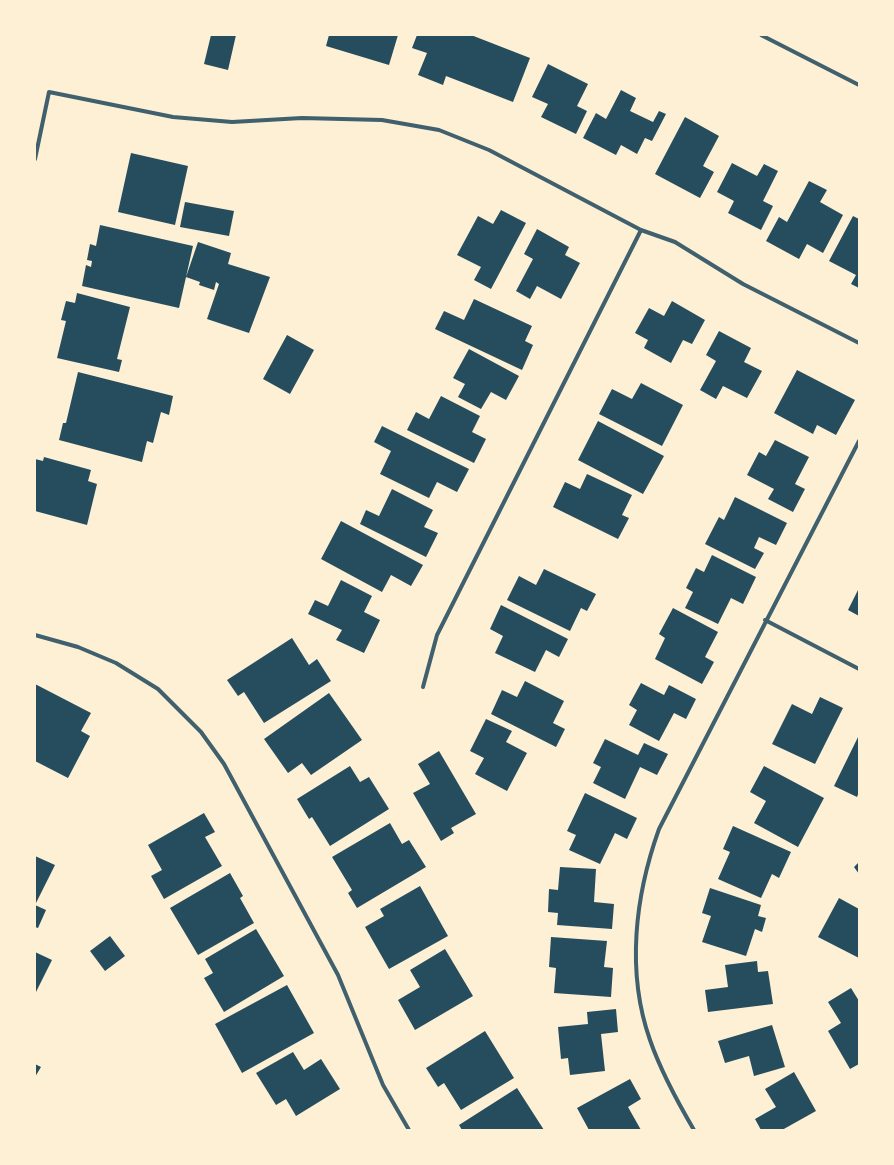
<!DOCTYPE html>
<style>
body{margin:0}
#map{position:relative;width:894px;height:1165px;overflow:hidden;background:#fdf0d5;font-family:"Roboto Condensed",sans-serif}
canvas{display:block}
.frame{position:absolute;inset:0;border:36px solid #fdf0d5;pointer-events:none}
</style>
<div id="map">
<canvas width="894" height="1165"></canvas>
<div class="frame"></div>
</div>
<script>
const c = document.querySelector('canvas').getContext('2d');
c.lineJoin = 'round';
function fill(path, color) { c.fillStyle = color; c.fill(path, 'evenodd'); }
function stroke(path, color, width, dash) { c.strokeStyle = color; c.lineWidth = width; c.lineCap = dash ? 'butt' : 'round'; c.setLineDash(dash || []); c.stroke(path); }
const building = new Path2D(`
 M211,35H236L228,70L204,64Z
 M329,35H398L389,65L326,46Z
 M417,35H471L530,58L513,102L446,76L443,85L418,75L427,53L412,48Z
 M548,64L588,84L577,106L587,111L576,134L541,117L548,104L532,97Z
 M621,90L636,98L630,111L653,122L659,111L666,114L652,141L645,138L637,154L621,145L616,155L583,138L596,113L606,119Z
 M685,117L719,136L703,166L714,172L700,198L655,174Z
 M131,153L188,166L175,225L118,212Z
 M732,163L757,176L764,164L778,171L763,201L773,206L761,230L728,213L734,201L717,192Z
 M809,181L827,190L820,202L843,215L823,253L807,244L799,259L766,241L779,217L787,222Z
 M185,202L234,211L229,236L180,227Z
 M501,210L526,223L491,289L474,280L481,267L457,255L478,216L493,224Z
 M853,216L859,219V288L851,284L856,275L829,261Z
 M100,225L193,246L179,308L82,286L86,265L91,267L92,261L87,260L90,244L96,246Z
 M537,229L569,247L565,255L580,263L561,299L537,286L530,299L516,291L533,259L524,254Z
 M198,242L231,253L228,264L270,277L249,333L207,319L219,284L216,282L214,290L199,285L200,282L186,277Z
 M77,293L130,307L117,359L122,360L119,372L57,358L66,321L61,320L66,301L75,303Z
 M474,299L532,326L525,341L533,345L522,370L435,329L444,311L464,320Z
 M672,301L705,320L692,344L683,340L671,363L644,348L648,340L635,333L649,308L664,316Z
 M719,331L751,348L744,362L762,371L747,398L723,386L716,399L700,390L716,361L706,355Z
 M287,335L314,350L290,394L263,379Z
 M469,349L519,376L506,400L491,392L481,409L458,397L465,384L453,378Z
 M797,370L855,400L836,435L817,425L813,434L774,413Z
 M78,372L173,396L169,415L161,412L153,443L147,441L142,462L59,440L63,423H66Z
 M641,383L683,405L662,446L599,414L612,389L632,399Z
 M441,396L480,416L472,432L486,439L474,463L407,430L416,412L429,419Z
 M598,421L664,456L643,494L578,460Z
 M382,426L469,469L457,492L437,482L429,498L380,474L391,451L374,442Z
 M775,440L809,457L795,484L805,489L793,512L768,499L774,489L747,475L759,452L766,456Z
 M44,457L91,470L88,481L97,484L87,525L35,511V459L43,461Z
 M587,474L632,495L622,515L629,518L618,539L553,507L565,482L580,489Z
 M392,489L433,510L424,527L438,533L426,557L360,524L366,510L379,516Z
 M735,497L787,523L776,545L759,537L754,548L764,553L755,569L705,544L719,517L724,520Z
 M341,521L423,565L411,586L391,575L382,592L321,559Z
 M712,555L756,577L743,604L731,598L718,624L685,608L693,592L686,588L696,568L704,572Z
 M544,569L596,594L587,611L581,608L570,631L507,600L519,576L536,585Z
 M341,580L372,596L364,612L380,620L364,653L336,640L342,630L308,614L315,600L328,606Z
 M859,588V616L848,610Z
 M501,605L568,639L559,657L546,650L535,672L495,653L503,636L490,629Z
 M673,608L718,632L705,657L714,662L702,684L655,659L665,638L659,634Z
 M292,638L309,665L317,659L331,681L264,723L244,692L238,696L227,680Z
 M525,681L564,701L553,723L565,729L556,747L491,714L502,690L517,697Z
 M641,683L664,695L669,685L696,699L686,719L674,713L659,741L629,725L637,710L629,705Z
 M35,684L91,713L81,731L90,736L68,778L35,761Z
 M329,693L362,740L311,775L302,763L288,773L264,739Z
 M820,697L843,708L815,764L772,744L792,704L812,714Z
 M486,719L512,731L506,742L527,753L507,791L475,774L484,758L470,751Z
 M859,735V792L857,797L834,786Z
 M605,739L638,755L644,743L668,754L657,775L640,767L625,799L593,783L601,767L593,763Z
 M439,751L476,814L451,828L454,833L441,841L413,793L430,784L418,764Z
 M350,766L360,782L369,777L389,809L330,846L312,817L309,819L297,799Z
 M764,766L824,798L798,847L754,823L766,801L750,792Z
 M585,793L637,818L627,839L615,833L600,864L569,850L576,835L567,831Z
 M204,813L215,832L205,837L222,866L164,899L151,876L162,870L148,845Z
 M390,823L402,844L409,840L426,867L357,908L348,893L352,890L332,857Z
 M733,826L791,852L779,878L772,874L761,898L718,879L730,852L723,849Z
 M35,856L55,865L35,905L46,910L38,928L35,927Z
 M859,862V874L854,867Z
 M560,867L596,869L594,902L614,904L612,929L557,925L558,913L548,912L549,889L558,890Z
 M230,873L243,896L240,898L254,923L198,955L170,908Z
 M420,886L448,936L389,969L365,927L384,916L380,909Z
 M710,888L761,905L758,916L766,918L762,932L755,929L746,956L702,942L711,916L702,913Z
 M839,898L859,909L858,932L859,958L818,937Z
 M256,929L284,976L224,1012L204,978L213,973L205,959Z
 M110,936L125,956L105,971L90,951Z
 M551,937L607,941L604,967L613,968L611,997L554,993L556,968L549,967Z
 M445,949L473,996L415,1030L398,1000L420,987L410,970Z
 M35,952L52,960L35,994Z
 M757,961L758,972L768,971L773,1004L708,1012L705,990L728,987L725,965Z
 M287,985L314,1033L242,1073L215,1024Z
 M851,988L859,1001V1064L850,1069L828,1031L841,1023L828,1002Z
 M616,1009L618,1032L601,1034L605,1071L570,1075L568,1058L561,1059L558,1027L588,1024L587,1012Z
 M772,1025L785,1067L754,1076L749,1056L725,1063L718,1041Z
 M485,1031L514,1078L461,1110L444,1083L438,1087L426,1068Z
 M293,1052L304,1070L321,1059L340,1089L296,1116L286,1099L276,1105L256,1073Z
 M35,1064L41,1067L35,1077Z
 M794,1072L816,1111L782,1130H761L755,1119L776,1107L765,1089Z
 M630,1079L641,1099L628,1107L641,1130H589L577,1108Z
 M517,1088L544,1130H462L459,1125Z`);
const minor = new Path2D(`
 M761,35L859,85
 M35,159L49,92L173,117L232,122L302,118L382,120L439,130L489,150L641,230L675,242L743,284L859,343
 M765,620L859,669
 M35,635L78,647L116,663L158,689L201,732L224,764L338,975L383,1085L409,1130
 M423,687L437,635L641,230
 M694,1130C677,1101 661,1072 650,1040C626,972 635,896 659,829L859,441`);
fill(building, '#264d5e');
stroke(minor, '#3f606c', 4);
</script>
